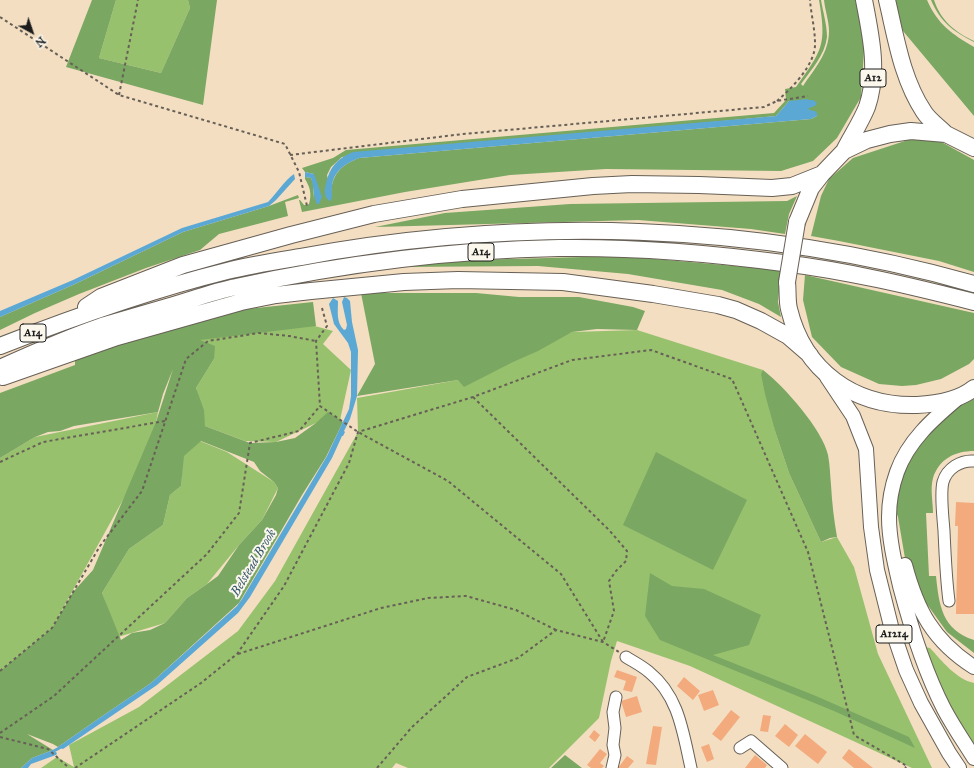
<!DOCTYPE html>
<style>
body{margin:0}
#map{position:relative;width:974px;height:768px;overflow:hidden;background:#f3dec2;font-family:"IM FELL Great Primer",serif}
canvas{display:block}
.north{position:absolute;left:12px;top:12px;width:40px;height:40px;-webkit-text-stroke:3px #fbf7ec;paint-order:stroke;rotate:140deg;font-size:11px;font-weight:700;line-height:16px;text-align:center;color:#1c1c1c}
.north::after{content:'';display:block;margin:auto;width:14px;height:18px;background:#1c1c1c;clip-path:polygon(50% 0,100% 100%,50% 72%,0 100%)}
</style>
<div id="map">
<canvas width="974" height="768"></canvas>
<div class="north">N</div>
</div>
<script>
const c = document.querySelector('canvas').getContext('2d');
c.lineJoin = 'round';
function fill(path, color) { c.fillStyle = color; c.fill(path, 'evenodd'); }
function stroke(path, color, width, dash) { c.strokeStyle = color; c.lineWidth = width; c.lineCap = dash ? 'butt' : 'round'; c.setLineDash(dash || []); c.stroke(path); }
function drawText(font, color, halo, rows, align = 'center') {
  c.font = font + ' "IM FELL Great Primer",serif'; c.lineWidth = 4; c.setLineDash([]); c.textBaseline = 'middle'; c.strokeStyle = halo; c.fillStyle = color; for (const [text, x, y, turn = 0] of rows) {
    c.save(); c.translate(x, y); c.rotate((+turn || 0) * Math.PI / 180); c.textAlign = isNaN(turn) ? turn : align; if (halo) c.strokeText(text, 0, 0); c.fillText(text, 0, 0); c.restore();
  }
}
const green = new Path2D(`
 M116,0H188L190,8L161,73L99,58Z
 M293,320L333,331L323,344L351,370L340,420L316,423L276,442L245,441L205,426L196,388L214,359L192,341Z
 M637,330L763,370L776,434L789,473L821,542L837,537L854,567L878,654L932,768H912L690,666L617,641L611,661L599,718L549,768H408L396,763L392,768H41L57,757L74,767L69,745L139,707L238,631L275,581L358,432L357,398L458,380L572,332Z
 M158,412L151,447L130,487L52,628L0,671V458L35,437Z
 M200,441L227,452L274,482L278,488L262,520L239,545L207,584L187,598L165,623L118,637L102,593L129,549L163,525L170,495L181,486L183,456Z
 M925,647L930,648C942,661 956,679 974,683V749L951,713L924,650Z`);
const forest = new Path2D(`
 M92,0H116L99,58L161,73L190,8L188,0H217L203,105L66,67Z
 M819,0H821C823,12 827,25 827,37C825,55 811,70 801,84L803,86C815,68 829,53 829,31C829,21 825,10 824,0H855L865,35L861,97L837,138L813,161L781,171L606,169L510,175L405,192L302,212L299,200H300L304,205H307L309,204C312,194 310,187 305,179V177L311,178L313,183L314,199V174L305,172L302,168L333,158L346,150L774,113L786,100L785,89L796,87C822,50 827,46 819,0ZM789,101L809,108V110L817,116L811,119L359,158C342,165 333,172 331,192L327,175L331,167L342,157L776,116Z
 M895,0H927C938,25 952,34 974,47V116L903,31C898,21 898,11 895,0Z
 M931,0H934C941,21 955,32 974,41V42C953,31 941,23 931,0Z
 M914,138L936,139L974,160V272L939,261L839,241L811,236L821,196L829,179L853,158Z
 M298,195L299,198L285,202L288,216L219,234L200,250L146,268L79,294L35,313L0,330V317L75,284L183,232L269,206Z
 M797,196L789,214L785,234L751,229L638,220L375,227L445,213L570,204L787,201Z
 M620,256L781,270L778,302L781,317L759,304L722,290L628,274L538,266L397,267L437,261Z
 M805,275L974,313V359L969,364L941,379L916,385L902,386L879,384L841,367L812,337L803,300Z
 M361,293H476L519,297H579L633,307L645,311L637,330L597,329L572,332L538,351L513,362L464,387L458,380L357,396L375,364Z
 M313,302L316,326L200,340L215,346L214,359L196,388L204,410L205,426L250,443L276,442L295,438L316,423L328,412L343,422L326,457L302,495L239,603L151,683L98,719L58,747L53,744L27,734L53,750L32,758L21,768H0V671L52,628L73,592L93,570L156,422L173,369L163,394L158,412L74,426L60,431L48,432L35,437L0,458V393L75,365V359L187,323L247,309ZM201,441L254,462L260,471L274,482L278,488L276,495L262,520L239,545L218,576L207,584L187,598L165,623L150,630L132,633L121,640L102,593L129,549L163,525L170,495L181,486L184,456Z
 M763,370C783,385 823,430 828,455C830,465 830,475 831,485C832,503 834,520 837,537L830,538L821,542L789,473L776,434L765,394L761,374Z
 M974,396V451C955,451 939,459 933,478C930,489 933,502 933,513H926L929,576H936C939,605 942,630 974,640V653L947,632L921,596L907,570L898,517L895,509L904,464L944,414Z
 M656,452L747,500L713,570L623,525Z
 M650,573L672,586L704,589L761,615L749,645L713,655L816,696L909,737L915,748L834,711L660,640L645,616Z
 M565,755L582,768H551Z`);
const water = new Path2D(`
 M808,99V100H813L817,103L815,106L809,108V110L815,111L817,113V116L811,119L359,158C345,164 333,171 332,187C331,192 333,196 331,200L329,201C324,196 324,191 326,184C329,167 338,158 353,152L776,116L789,101Z
 M305,172L314,174L322,197L319,204H317C313,196 314,187 311,178L305,177Z
 M294,174L295,179L276,200L269,206L183,232L75,284L0,317V311L73,280L182,228L268,202C277,193 284,181 294,174Z
 M344,297L347,298L350,301L352,322L358,350L357,396L350,419L344,431L345,432L343,436H342L332,458L250,597L238,613L157,685L63,749L58,747L98,719L151,683L237,606L242,599L327,456L349,409L351,396V352L348,343L334,324L329,304L333,298L338,301C338,312 336,322 344,330L346,329L347,325L342,302Z
 M53,750L57,753L56,755L31,764L28,768H21L32,758Z`);
const stream = new Path2D(`
 M52,752L63,746`);
const building = new Path2D(`
 M956,502L974,503V614H956L958,526H955Z
 M617,670L637,677L632,692L623,690L626,681L614,677Z
 M684,677L700,691L693,700L677,686Z
 M713,690L719,705L704,711L698,695Z
 M637,696L642,712L626,717L621,701Z
 M731,710L740,717L721,741L712,734Z
 M763,715L771,716L768,732L760,731Z
 M785,724L798,735L789,747L775,736Z
 M653,726L662,727L656,765L646,764Z
 M594,730L600,735L595,742L589,737Z
 M805,734L827,752L818,764L795,746Z
 M709,744L714,759L707,762L701,747Z
 M600,749L607,754L600,763L604,766L602,768H591L587,765Z
 M849,749L873,768H854L842,758Z
 M755,755L767,765L765,768H745Z
 M627,756L634,761L628,768H618Z`);
const path = new Path2D(`
 M0,17L119,95L285,144L299,172L307,206
 M119,95L138,0
 M777,101C792,88 816,64 815,43C815,29 811,14 810,0
 M290,155L463,134L764,107L777,101L808,96
 M322,308L327,326L316,341L320,406L358,432L448,481L561,574L603,642
 M473,397L610,531L627,551L626,561L616,571L609,581L614,611L603,642
 M0,462L43,442L165,421
 M238,654L381,608L428,598L466,596L516,610L556,630
 M0,671L52,628L100,546L142,491L186,359L208,341L259,333L289,336L316,341
 M0,733L54,696L207,554L239,513L250,443L299,431L320,406
 M0,737L48,749L69,768
 M75,768L201,683L237,654L284,586L349,463L358,432L473,397L572,360L651,350L732,379L808,552L854,735L907,766L905,768
 M377,768L412,727L467,677L518,658L556,630L603,642L619,652`);
const minor = new Path2D(`
 M949,601C946,578 945,554 944,531C943,517 940,494 943,482C947,468 961,460 974,461
 M626,657C634,662 642,666 649,672C679,696 683,733 691,768
 M740,748L751,741L782,768
 M612,768L615,755L613,745L615,728L613,712L616,697`);
const major = new Path2D(`
 M827,377L853,416L866,449L871,527L877,570L891,626L906,670L921,703L949,753L959,768
 M958,398C933,419 908,441 897,472C892,486 889,502 889,517C889,540 895,564 900,586C911,628 924,670 944,709C953,726 964,742 974,758
 M905,565C917,610 933,641 974,667`);
const highway = new Path2D(`
 M887,0C896,38 902,79 924,112C929,120 939,127 946,134
 M844,151C851,137 861,122 867,107C879,72 871,36 864,0
 M797,222L811,188L822,174L844,151L867,140L890,134L911,131L946,134L974,148
 M787,282C788,291 787,301 789,309C804,371 854,407 917,405C936,404 958,401 974,388
 M86,307L101,297L183,265L291,235L374,214L462,199L593,186L632,184L699,185L772,188L792,186L822,174
 M0,346C74,317 150,290 227,271C251,265 277,261 301,257C523,216 756,222 974,284
 M0,368C33,353 67,338 102,326C126,319 150,312 174,305C194,299 215,291 236,287C342,264 450,250 559,248C633,247 709,253 783,263C848,271 911,286 974,302
 M3,377L117,337L241,302L276,295L311,291L404,282L458,280L563,282L653,294L718,305L736,310L761,321L788,336L810,355`);
const highwayBridge = new Path2D(`
 M787,282L797,222`);
const shields = [
 [873,78,26],
 [481,252,26],
 [33,333,26],
 [894,634,36]
];
const shieldNames = [
 ["A12",873,78],
 ["A14",481,252],
 ["A14",33,333],
 ["A1214",894,634]
];
const waterNames = [
 ["Belstead Brook",254,563,-59]
];
fill(green, '#98c16e');
fill(forest, '#7aa761');
fill(water, '#5ca8d5');
stroke(stream, '#5ca8d5', 3);
fill(building, '#f3aa7d');
stroke(minor, '#676056', 13);
stroke(major, '#676056', 16);
stroke(highway, '#676056', 18);
stroke(path, '#676056', 2, [3, 3]);
stroke(minor, '#fff', 11);
stroke(major, '#fff', 14);
stroke(highway, '#fff', 16);
stroke(highwayBridge, '#676056', 18, []);
stroke(highwayBridge, '#fff', 16);
for (const [x, y, w] of shields) { const box = new Path2D(); box.roundRect(x - w / 2, y - 9, w, 18, 3); c.fillStyle = '#fbf7ec'; c.fill(box); stroke(box, '#1c1c1c', 1); }
drawText('bold 11px', '#1c1c1c', null, shieldNames);
drawText('italic 13px', '#395b6f', '#fbf7ec', waterNames);
</script>
